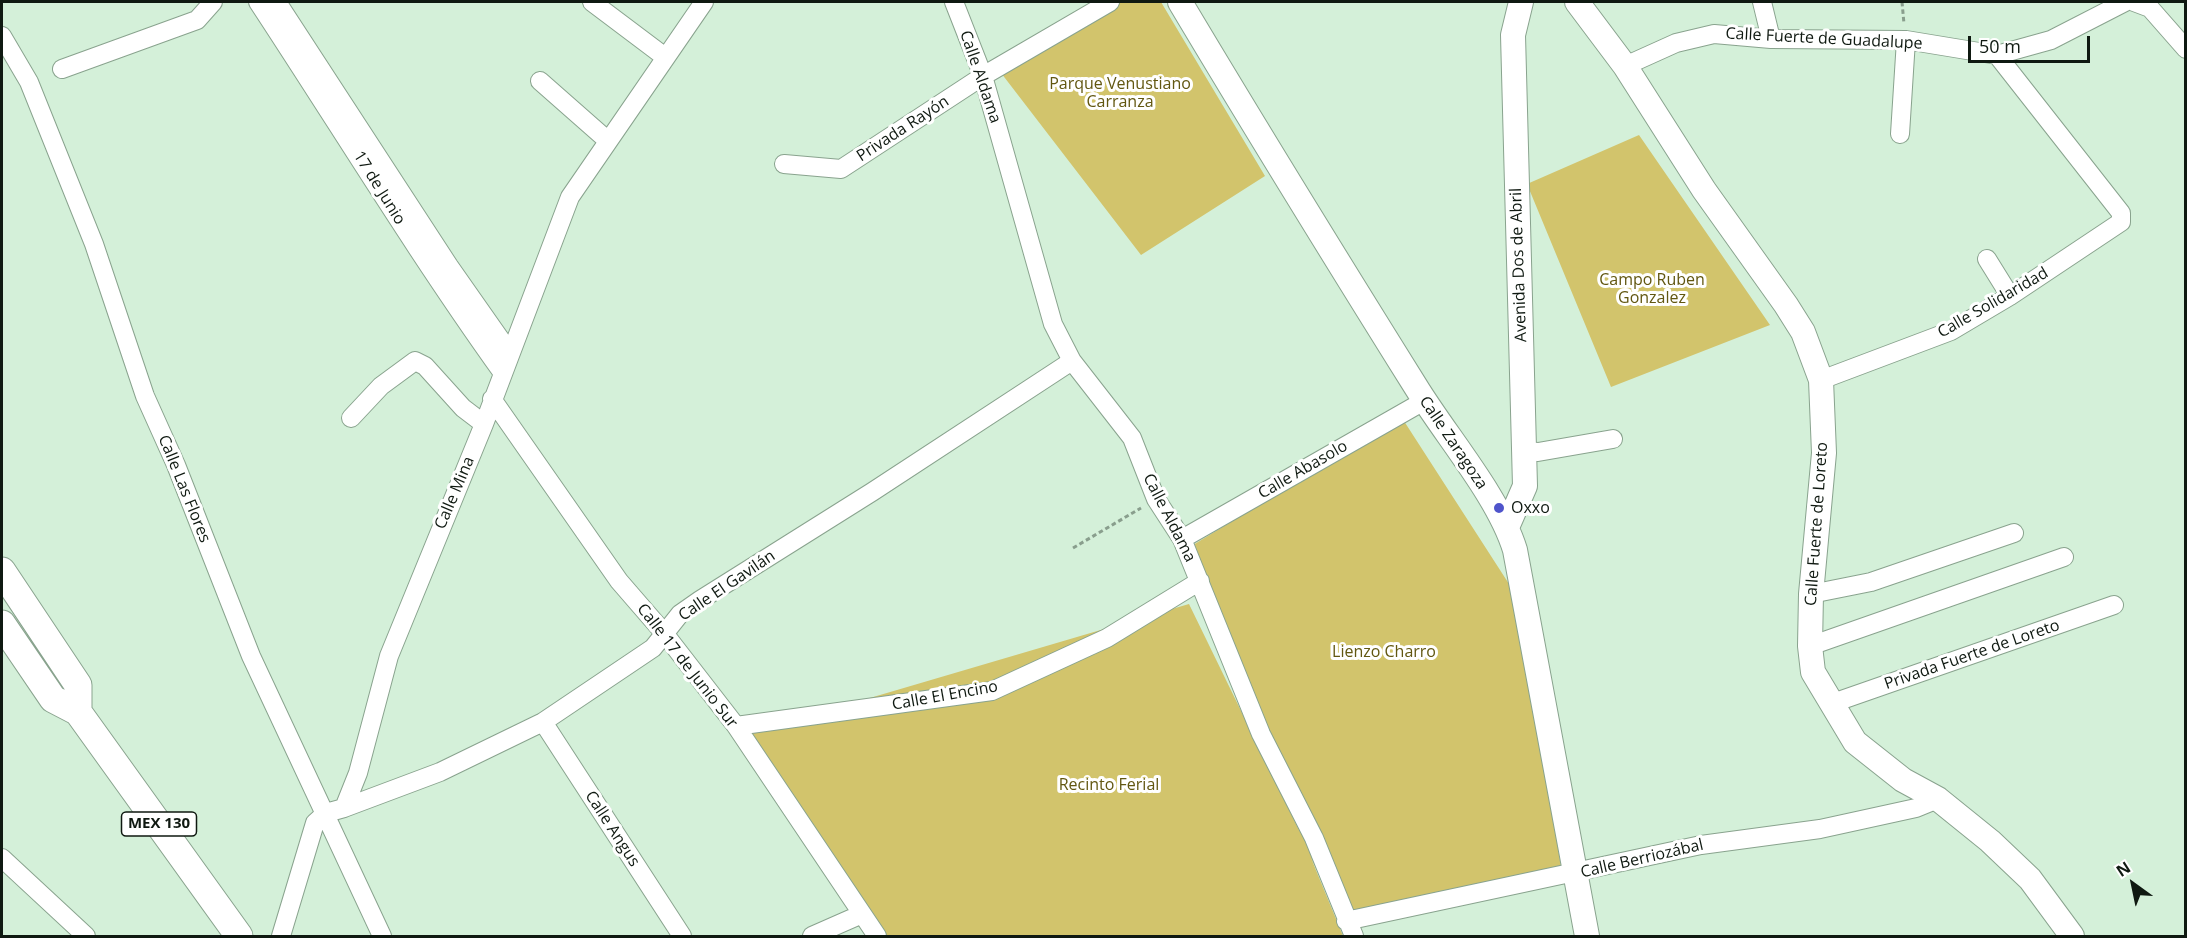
<!DOCTYPE html>
<meta charset="utf-8">
<style>
body{margin:0}
#map{position:relative;width:2187px;height:938px;overflow:hidden;background:#d4f0d9;font-family:"Open Sans",sans-serif}
canvas{display:block}
.frame{position:absolute;inset:0;border:3px solid #0f1911;pointer-events:none}
.north{position:absolute;left:2103px;top:854px;width:60px;height:60px;-webkit-text-stroke:4px #fff;paint-order:stroke;rotate:327deg;font-size:16px;font-weight:700;line-height:24px;text-align:center;color:#0f1911}
.north::after{content:'';display:block;margin:auto;width:21px;height:27px;background:#0f1911;clip-path:polygon(50% 0,100% 100%,50% 72%,0 100%)}
.scale{position:absolute;left:1968px;top:36px;width:122px;height:27px;box-sizing:border-box;border:3px solid #0f1911;border-top:0;padding-left:8px;font-size:18px;line-height:21px;white-space:nowrap;color:#0f1911;-webkit-text-stroke:4px #fff;paint-order:stroke}
</style>
<div id="map">
<canvas width="2187" height="938"></canvas>
<div class="frame"></div>
<div class="north">N</div>
<div class="scale">50 m</div>
</div>
<script>
const c = document.querySelector('canvas').getContext('2d');
c.lineJoin = 'round';
function fill(path, color) { c.fillStyle = color; c.fill(path, 'evenodd'); }
function stroke(path, color, width, dash) { c.strokeStyle = color; c.lineWidth = width; c.lineCap = dash ? 'butt' : 'round'; c.setLineDash(dash || []); c.stroke(path); }
function drawText(font, color, halo, rows, align = 'center') {
  c.font = font + ' "Open Sans",sans-serif'; c.lineWidth = 6; c.setLineDash([]); c.textBaseline = 'middle'; c.strokeStyle = halo; c.fillStyle = color; for (const [text, x, y, turn = 0] of rows) {
    c.save(); c.translate(x, y); c.rotate((+turn || 0) * Math.PI / 180); c.textAlign = isNaN(turn) ? turn : align; if (halo) c.strokeText(text, 0, 0); c.fillText(text, 0, 0); c.restore();
  }
}
const green = new Path2D(`
 M1118,2H1161L1265,176L1141,255L998,69Z
 M1639,135L1770,325L1611,387L1527,184Z
 M1402,418L1520,601L1561,867L1344,926L1311,858L1343,936H883L751,733L1189,604L1300,832L1193,545Z`);
const path = new Path2D(`
 M1902,2L1904,24
 M1073,548L1141,508`);
const street = new Path2D(`
 M258,2C339,125 416,252 502,372
 M277,2L449,266L510,353
 M592,2L665,57
 M954,2L983,76L1053,324L1072,361L1132,438L1156,499L1182,539L1261,734L1314,838L1354,936
 M1762,2L1771,39
 M2134,2L2150,8L2186,49
 M2,36L29,82L94,244L145,396L176,465L251,656L382,936
 M1625,66L1676,43L1714,34L1771,39L1906,40L1997,55L2051,40L2125,2
 M62,69L197,20L213,2
 M540,81L607,140
 M1900,134L1906,40
 M784,164L841,169L983,76L1110,2
 M1987,259L2010,296
 M1821,380L1951,331L2010,296L2121,222V213L1997,55
 M492,399L619,581L664,633L736,726L877,936
 M351,418L381,386L415,361L425,366L463,408L484,424
 M1524,451L1538,452L1613,439
 M1182,539L1424,401
 M1811,594L1871,582L2014,533
 M1810,646L2064,557
 M1830,704L2114,605
 M543,722L682,936
 M736,726L992,691L1107,638L1200,581
 M344,808L440,772L543,722L653,648L680,614L700,600L872,492L1072,361
 M2,858L86,936
 M1346,921L1701,845L1820,829L1916,808L1938,799
 M281,936L315,823L326,813L344,808L358,773L389,656L484,424L570,197L704,2
 M812,936L862,914`);
const secondary = new Path2D(`
 M1180,2C1257,131 1336,259 1416,387C1446,436 1499,497 1515,550L1587,936
 M1577,2L1625,66L1704,190L1786,305L1803,332L1821,380L1824,453L1811,594L1810,646L1813,672L1855,742L1903,780L1938,799L1990,841L2030,879L2072,936
 M1508,525L1525,486L1513,35L1521,2`);
const primary = new Path2D(`
 M2,571L78,685V712
 M2,624L53,699L78,712L239,936`);
const markers = [
 [1499,508,6,"#4f54cb"]
];
const shields = [
 [159,824,75]
];
const shieldNames = [
 ["MEX 130",159,824]
];
const streetNames = [
 ["Calle Fuerte de Guadalupe",1824,39,3],
 ["Calle Aldama",980,77,71],
 ["Privada Rayón",903,129,-33],
 ["17 de Junio",379,188,58],
 ["Avenida Dos de Abril",1519,265,-92],
 ["Calle Solidaridad",1993,303,-30],
 ["Calle Zaragoza",1453,443,56],
 ["Calle Abasolo",1303,470,-30],
 ["Calle Las Flores",184,489,68],
 ["Calle Mina",455,493,-67],
 ["Calle Aldama",1169,518,63],
 ["Calle Fuerte de Loreto",1817,524,-86],
 ["Calle El Gavilán",727,586,-34],
 ["Privada Fuerte de Loreto",1972,655,-19],
 ["Calle 17 de Junio Sur",687,666,52],
 ["Calle El Encino",945,696,-10],
 ["Calle Angus",612,829,57],
 ["Calle Berriozábal",1642,859,-13]
];
const parkNames = [
 ["Parque Venustiano",1120,84],
 ["Carranza",1120,102],
 ["Campo Ruben",1652,280],
 ["Gonzalez",1652,298],
 ["Lienzo Charro",1384,652],
 ["Recinto Ferial",1109,785]
];
const poiNames = [
 ["Oxxo",1511,508]
];
fill(green, '#d2c46c');
stroke(street, '#89a38e', 20);
stroke(secondary, '#89a38e', 26);
stroke(primary, '#89a38e', 29);
stroke(path, '#899e8d', 3, [4.5, 3]);
stroke(street, '#fff', 18);
stroke(secondary, '#fff', 24);
stroke(primary, '#fff', 27);
for (const [x, y, r, color] of markers) { const dot = new Path2D(); dot.arc(x, y, r, 0, 2 * Math.PI); c.fillStyle = color; c.fill(dot); stroke(dot, '#fff', 2); }
for (const [x, y, w] of shields) { const box = new Path2D(); box.roundRect(x - w / 2, y - 12, w, 24, 4.5); c.fillStyle = '#fff'; c.fill(box); stroke(box, '#0f1911', 1.5); }
drawText('bold 15px', '#0f1911', null, shieldNames);
drawText('16px', '#0f1911', '#fff', streetNames);
drawText('16px', '#625711', '#fff', parkNames);
drawText('16px', '#0f1911', '#fff', poiNames, 'left');
</script>
